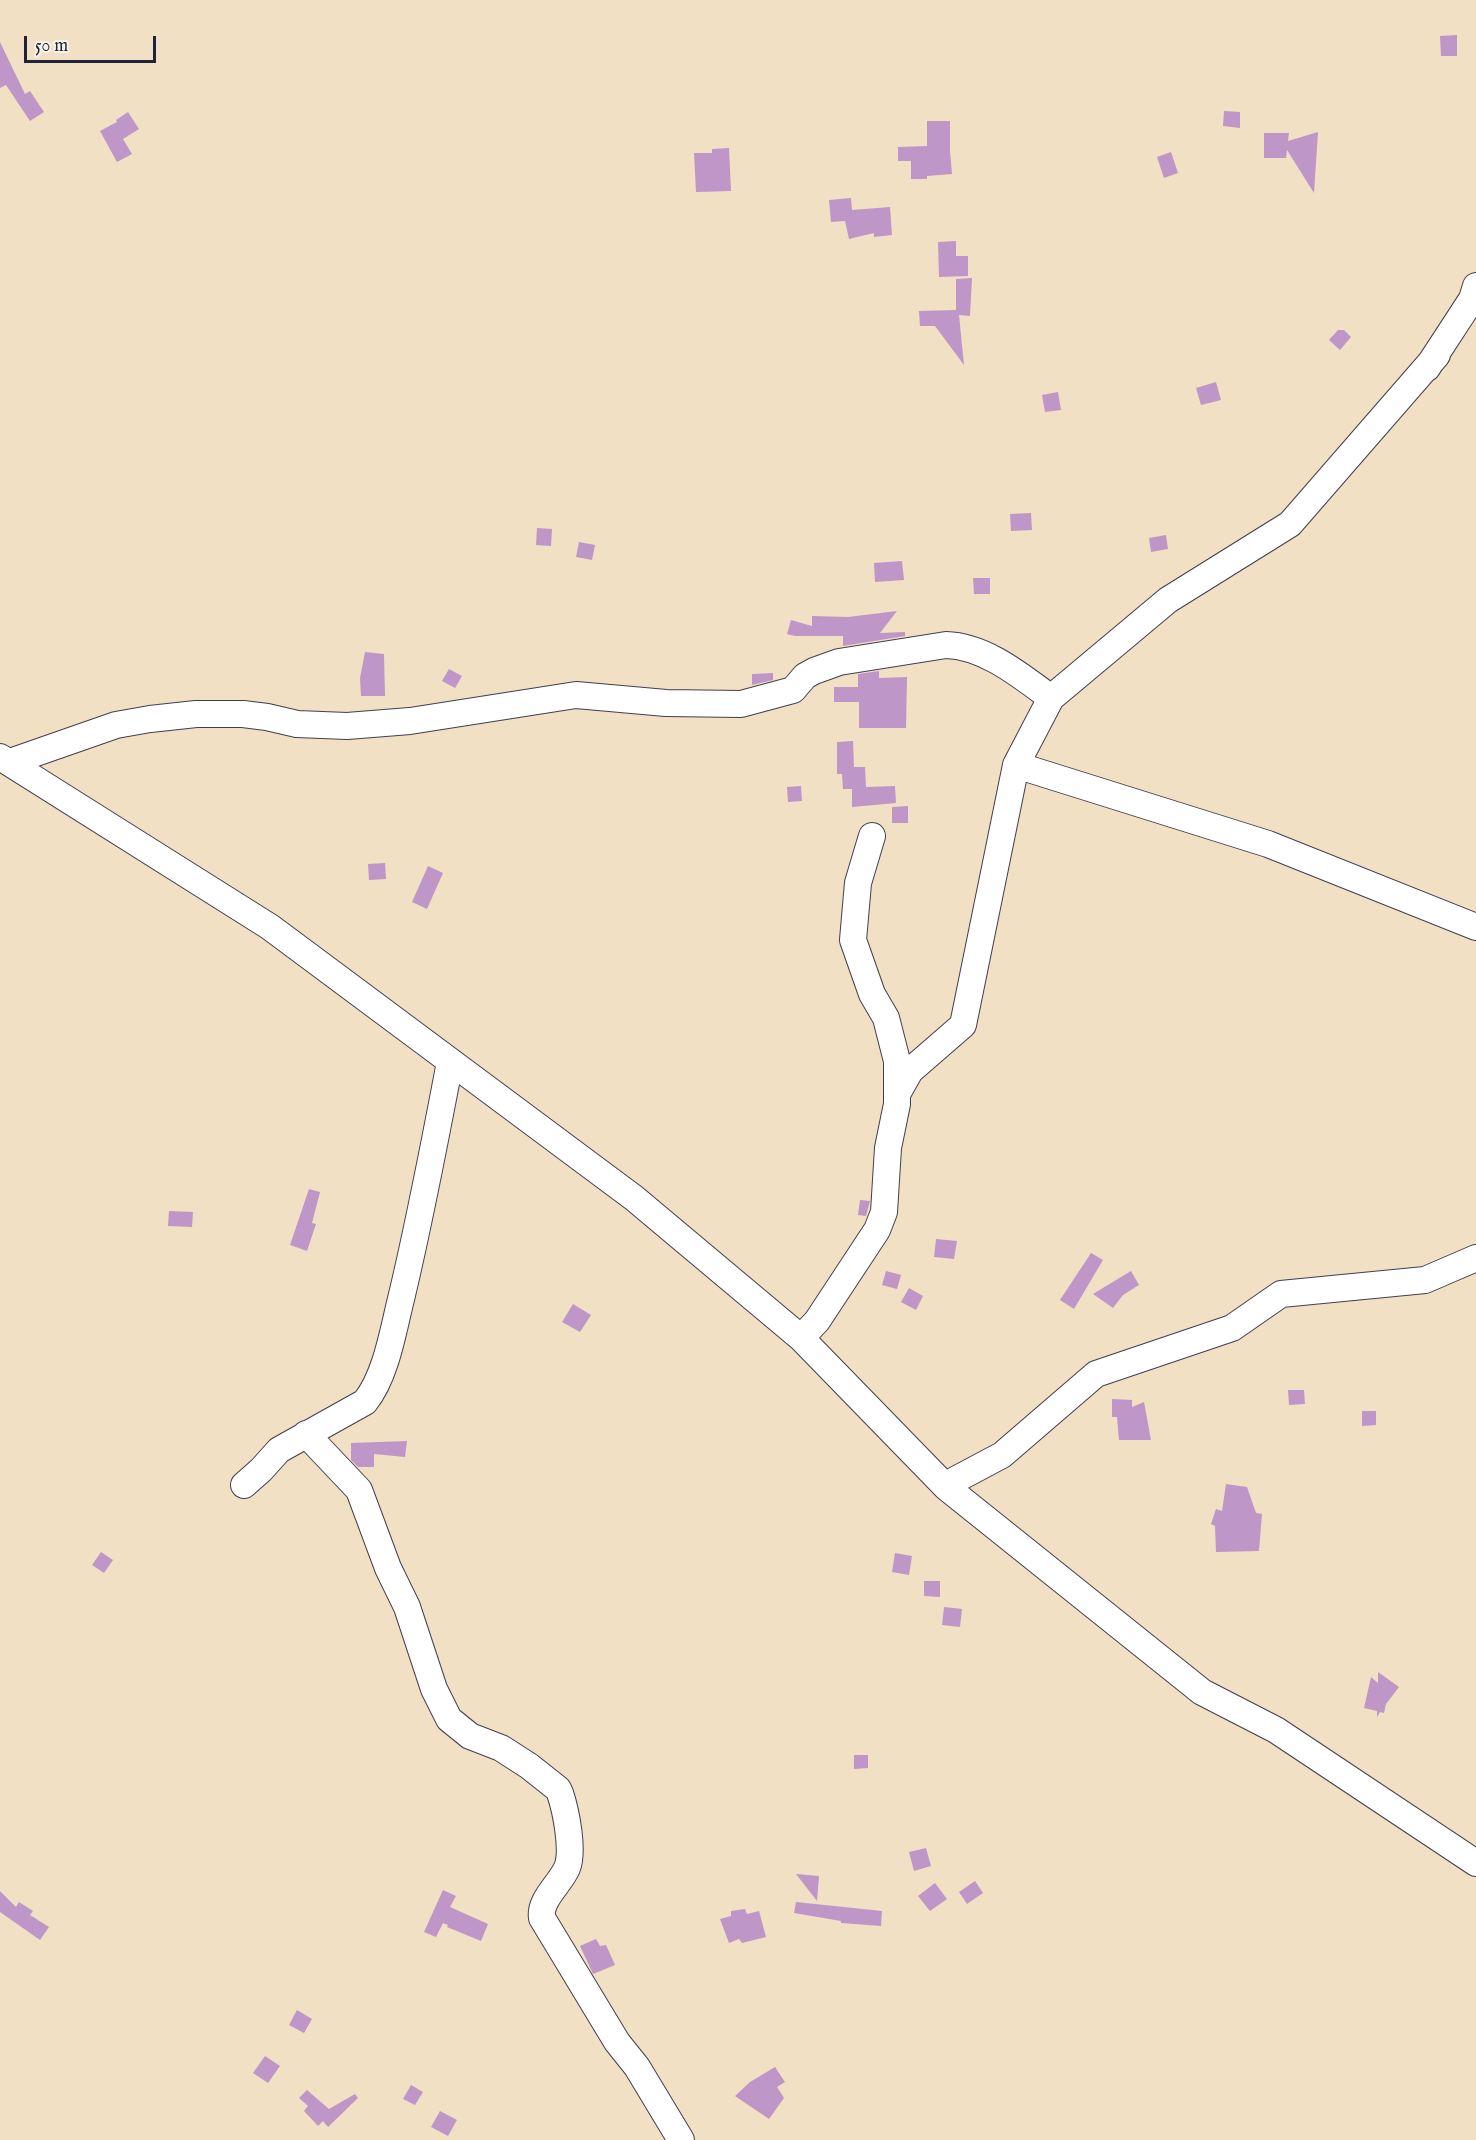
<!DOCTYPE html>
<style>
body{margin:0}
#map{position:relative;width:1476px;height:2140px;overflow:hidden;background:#f1e0c3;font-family:"IM FELL English",serif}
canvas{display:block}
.scale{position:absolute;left:24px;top:36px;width:132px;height:27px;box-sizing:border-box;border:3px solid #22223b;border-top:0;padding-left:8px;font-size:18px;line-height:21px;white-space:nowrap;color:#22223b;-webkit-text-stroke:4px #f7f3e8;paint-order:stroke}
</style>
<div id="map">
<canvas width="1476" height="2140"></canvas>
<div class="scale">50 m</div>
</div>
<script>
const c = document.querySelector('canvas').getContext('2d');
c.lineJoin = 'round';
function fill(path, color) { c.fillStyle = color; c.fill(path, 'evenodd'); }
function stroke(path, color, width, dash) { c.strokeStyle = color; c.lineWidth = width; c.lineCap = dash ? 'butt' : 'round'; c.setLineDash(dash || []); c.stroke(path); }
const building = new Path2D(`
 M1457,35V56H1441L1440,36Z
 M0,42L25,94L30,91L44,112L30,121L6,85L0,88Z
 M1224,111L1240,112V128L1223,126Z
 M128,112L139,129L123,139L132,154L117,162L100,131L117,122L116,120Z
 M927,121H950V151L952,174L927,176V179H911V161H898V147L927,146Z
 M1318,132L1314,193L1287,150L1286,158H1264V133H1289L1288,141Z
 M729,148L731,191L696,192L694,153H712V149Z
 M1171,152L1178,173L1164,178L1157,157Z
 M851,198L852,210L890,207L892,235L874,237V233L849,239L845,221L831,222L829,200Z
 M956,241V256H968V276L939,277L938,242Z
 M972,278L970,316L959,315L964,365L935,326H920L919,311L956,310V279Z
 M1338,330H1344L1351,337L1340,350L1329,340Z
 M1216,382L1221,400L1201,405L1196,388Z
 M1058,392L1061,410L1045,412L1042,395Z
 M1031,513L1032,530L1011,531L1010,514Z
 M537,528L552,529L551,546L536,545Z
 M1166,535L1168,549L1151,552L1149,538Z
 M579,542L595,545L592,560L576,557Z
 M902,561L904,580L875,582L874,563Z
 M973,578H990V594H974Z
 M897,611L880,633L905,632V636L843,646V636H795L787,634L791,620L812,626V616L848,617Z
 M365,652L384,654L385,696H361L360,678Z
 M449,669L462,676L455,688L442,681Z
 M879,671V678L907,677L906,728H859V702H834V687H858V674Z
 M773,673V680L752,685V674Z
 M853,741L854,767H865L866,787L895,786L896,803L852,807V789H843L842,774H837V742Z
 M801,786L802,801L788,802L787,787Z
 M908,806V823H892V807Z
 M385,863L386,879L369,880L368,864Z
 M428,866L443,873L427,909L412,902Z
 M309,1189L320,1192L312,1223L316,1224L307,1251L290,1245Z
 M860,1200L870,1201L866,1216L858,1215Z
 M169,1211L193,1212L192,1227L168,1226Z
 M936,1239L957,1241L954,1259L934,1257Z
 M1091,1253L1103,1260L1074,1309L1060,1300Z
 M886,1271L901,1275L897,1289L882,1285Z
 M1131,1271L1139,1285L1123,1295L1113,1308L1093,1294Z
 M909,1288L923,1296L916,1310L901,1302Z
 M573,1304L591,1315L580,1332L562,1322Z
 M1288,1390H1304L1305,1404L1289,1405Z
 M1112,1399L1132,1400V1407L1144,1402L1151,1440H1119L1117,1417H1112Z
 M1362,1411H1376V1425L1362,1426Z
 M407,1441L405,1457L374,1454V1467H358L351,1460V1443Z
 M1226,1484L1247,1487L1256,1513L1262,1514L1259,1551L1216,1552L1215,1526L1211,1524L1216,1509L1222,1511Z
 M101,1552L113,1560L104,1573L92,1565Z
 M895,1553L912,1556L909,1575L892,1572Z
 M924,1581H940V1597L924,1596Z
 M944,1607L962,1609L960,1627L942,1625Z
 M1378,1672L1399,1687L1386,1704L1384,1713L1380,1712L1377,1717V1711L1364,1708L1371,1677L1378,1683Z
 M854,1755H868V1768L854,1769Z
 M926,1848L931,1866L914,1871L909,1852Z
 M796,1874L819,1876L817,1901Z
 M975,1881L983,1893L967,1904L959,1892Z
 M935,1883L947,1899L930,1911L918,1896Z
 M443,1890L456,1896L450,1907L488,1924L481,1941L447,1927L448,1925L443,1923L436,1937L424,1932Z
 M0,1891L16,1907L19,1902L33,1911L30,1915L49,1927L40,1940L0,1912Z
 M796,1902L882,1911L881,1926L841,1923V1921L794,1913Z
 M745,1909L747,1914L759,1911L766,1937L742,1943L739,1939L729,1943L720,1919L731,1916V1911Z
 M596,1939L600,1946L606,1945L615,1965L593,1974L580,1946Z
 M297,2010L312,2019L304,2033L289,2025Z
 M265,2056L280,2066L268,2083L253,2073Z
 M775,2067L785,2082L777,2087L784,2098L769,2119L735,2096L750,2082Z
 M411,2085L423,2092L415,2105L403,2099Z
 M307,2090L329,2109L355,2094L358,2098L328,2127L323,2121L318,2126L304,2111L308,2106L299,2098Z
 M440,2111L457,2120L448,2136L431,2127Z`);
const minor = new Path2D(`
 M1427,368L1472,299L1476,286
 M0,757L270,927L634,1198L801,1338L946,1487L1202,1692L1276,1730L1476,1863
 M10,762L116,725L150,719L196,714H243L267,717L297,724L347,726L410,721L576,695L666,703L741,704L793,690L805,676L814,671L839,662L946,645C985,646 1021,676 1051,698
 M1016,765L1268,844L1476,927
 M897,1094L910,1071L963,1025L1016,765L1051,698L1168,600L1290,524L1437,355
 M801,1338L817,1321L877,1230L884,1212L888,1148L897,1104V1061L886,1018L872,994L853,940L858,883L872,836
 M306,1434L359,1490L388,1568L407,1607L434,1689L449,1719L470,1736L501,1748L529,1766L558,1789L560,1793C566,1811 574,1851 567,1868C560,1884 539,1900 542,1918L617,2042L637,2067L681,2140
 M244,1485L261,1470L279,1450L365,1402C386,1376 393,1331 401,1299C420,1220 435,1141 450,1062
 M946,1487L955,1480L1002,1455L1096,1374L1232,1328L1281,1294L1425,1280L1476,1258`);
fill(building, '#be96c7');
stroke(minor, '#413e4f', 28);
stroke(minor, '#fff', 26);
</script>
